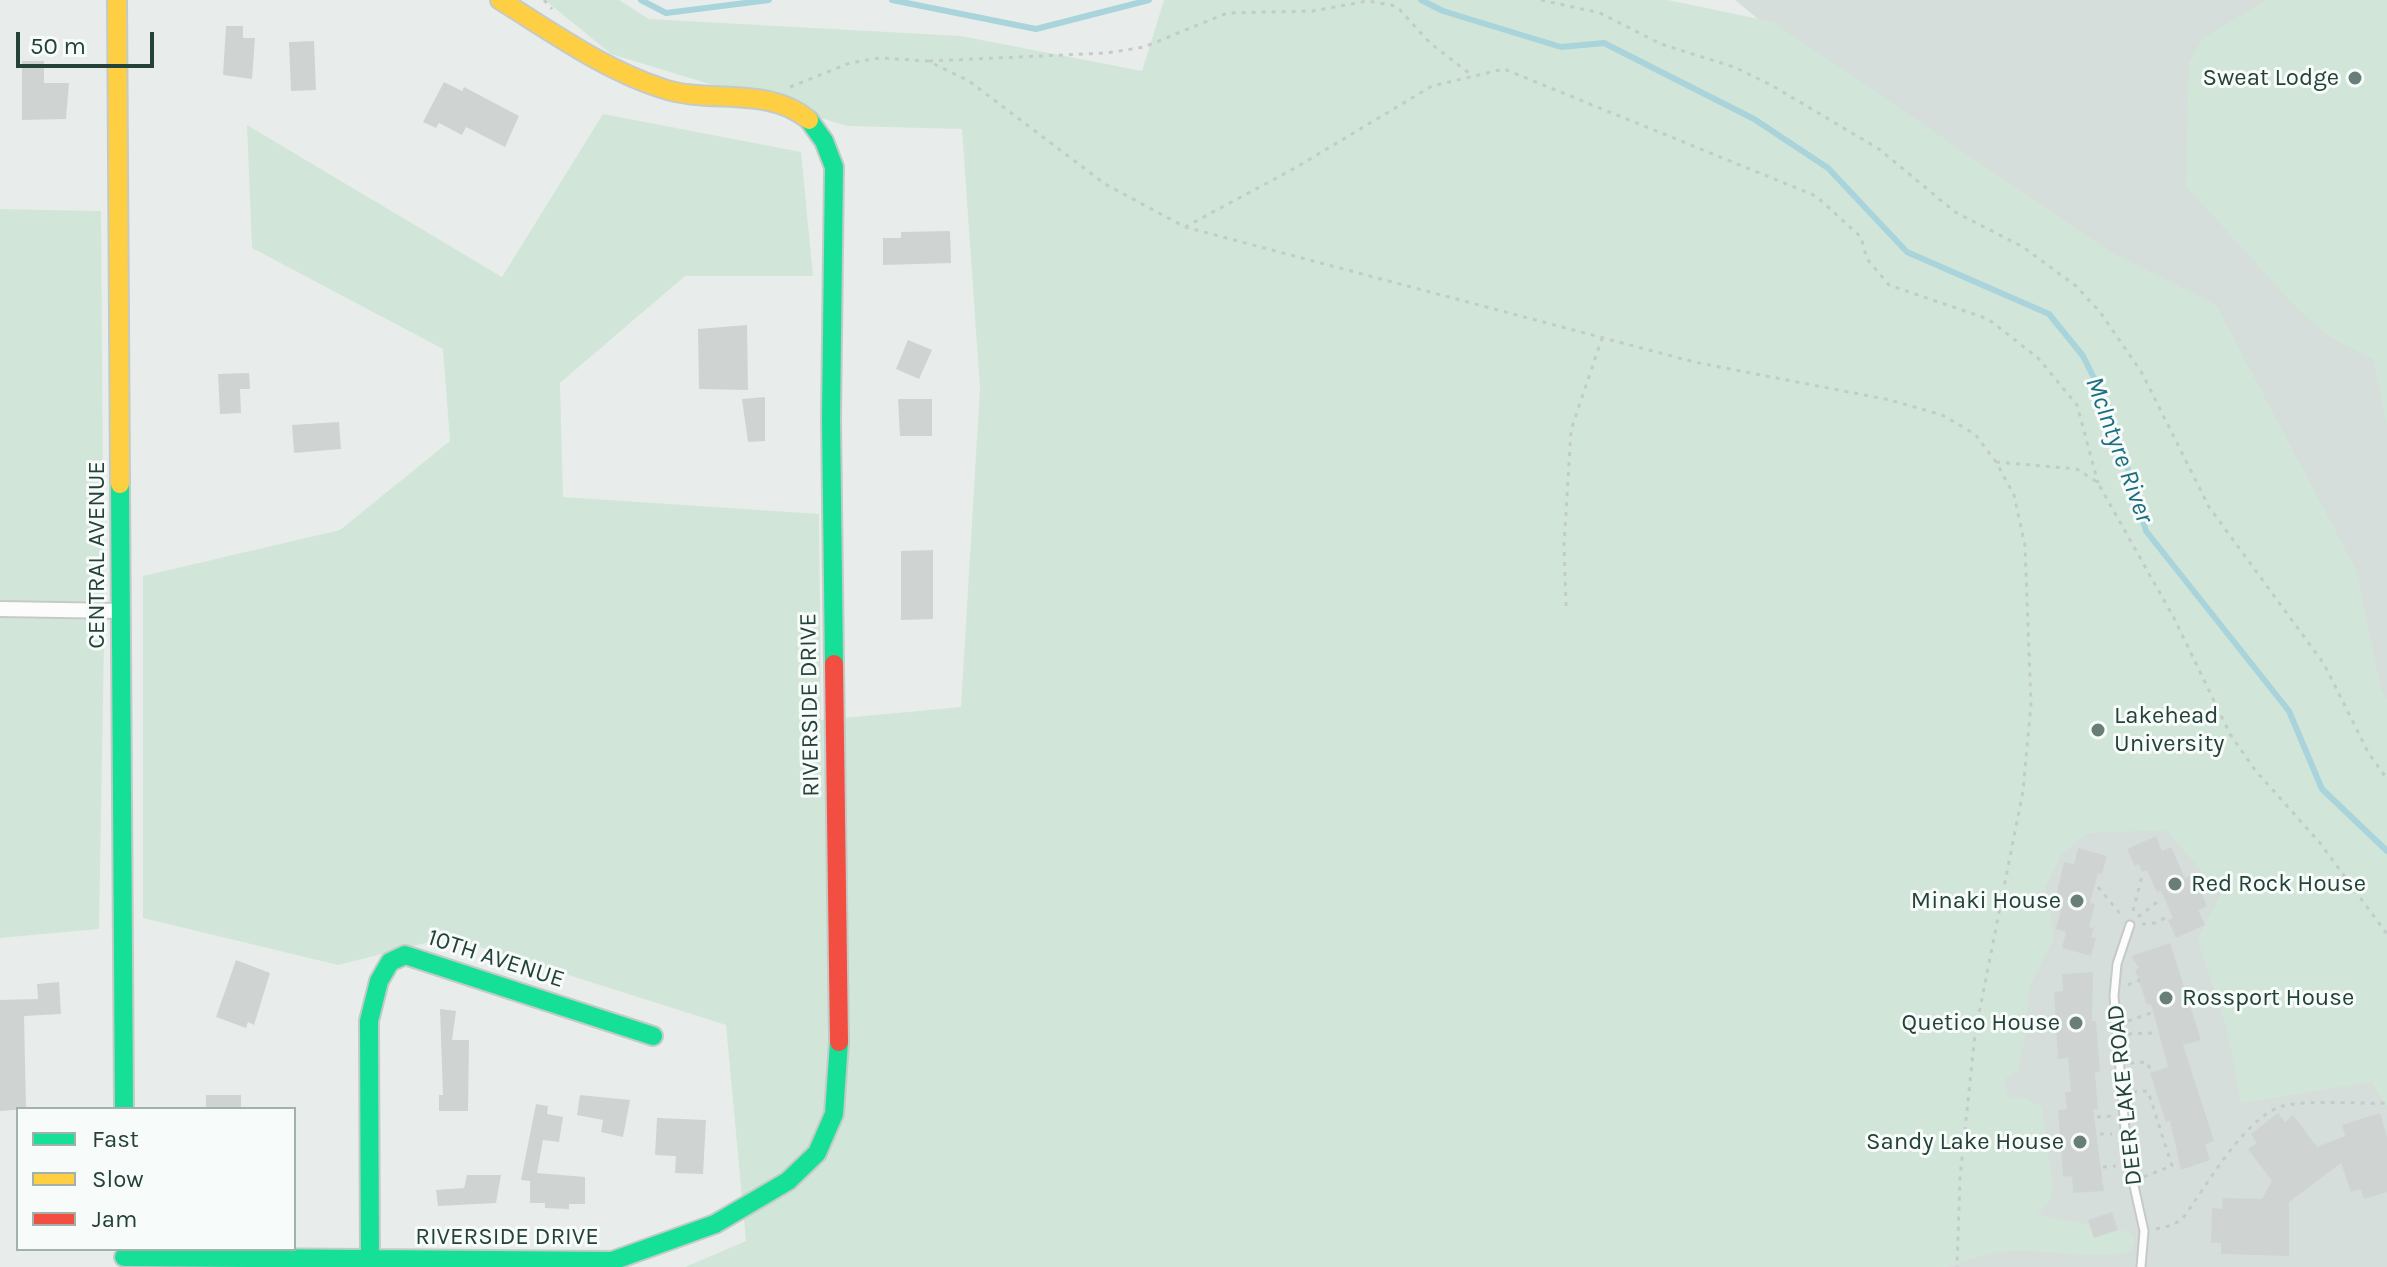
<!DOCTYPE html>
<style>
body{margin:0}
#map{position:relative;width:2387px;height:1267px;overflow:hidden;background:#e8edeb;font-family:Karla,sans-serif}
canvas{display:block}
.legend{position:absolute;left:16px;top:1107px;width:280px;height:144px;box-sizing:border-box;background:#f7fbf9;border:2px solid #a3b1ad;margin:0;padding:10px 14px;list-style:none;font-size:24px;color:#24423a}
.legend li{display:flex;align-items:center;gap:16px;height:40px}
.legend b{width:40px;border:2px solid #a3b1ad}
.scale{position:absolute;left:16px;top:32px;width:138px;height:36px;box-sizing:border-box;border:4px solid #24423a;border-top:0;padding-left:10px;font-size:24px;line-height:28px;white-space:nowrap;color:#24423a;-webkit-text-stroke:6px #f7fbf9;paint-order:stroke}
</style>
<div id="map">
<canvas width="2387" height="1267"></canvas>
<ul class="legend">
<li><b style="height:10px;background:#16e098"></b>Fast</li>
<li><b style="height:10px;background:#ffcf43"></b>Slow</li>
<li><b style="height:10px;background:#f24e42"></b>Jam</li>
</ul>
<div class="scale">50 m</div>
</div>
<script>
const c = document.querySelector('canvas').getContext('2d');
c.lineJoin = 'round';
function fill(path, color) { c.fillStyle = color; c.fill(path, 'evenodd'); }
function stroke(path, color, width, dash) { c.strokeStyle = color; c.lineWidth = width; c.lineCap = dash ? 'butt' : 'round'; c.setLineDash(dash || []); c.stroke(path); }
function drawText(font, color, halo, rows, align = 'center') {
  c.font = font + ' Karla,sans-serif'; c.lineWidth = 6; c.setLineDash([]); c.textBaseline = 'middle'; c.strokeStyle = halo; c.fillStyle = color; for (const [text, x, y, turn = 0] of rows) {
    c.save(); c.translate(x, y); c.rotate((+turn || 0) * Math.PI / 180); c.textAlign = isNaN(turn) ? turn : align; if (halo) c.strokeText(text, 0, 0); c.fillText(text, 0, 0); c.restore();
  }
}
const built = new Path2D(`
 M1735,0H2387V1267H1813L1797,51Z`);
const green = new Path2D(`
 M545,0H619L649,19L961,36L1142,71L1164,0H1668L1773,22L2110,252L2216,305L2356,570L2381,690L2387,698V1107L2372,1082L2241,1103L2227,1028L2198,940L2221,894L2167,830L2088,833L2062,853L2045,888L2054,938L2029,988L2025,1036L2018,1070L2004,1080L2009,1098H2026L2042,1107L2053,1190L2050,1200L2037,1215L2128,1232L2135,1241L2129,1252C2089,1260 2050,1249 2009,1251C1987,1253 1968,1260 1947,1267H685L746,1241L726,1025L449,937L338,965L143,918V576L340,530L450,441L443,349L252,248L247,125L502,277L603,114L801,152L813,276H685L560,383L563,497L819,514L821,720L961,707L980,388L962,129L847,126L611,54Z
 M2267,0H2387V425L2374,360L2328,336L2292,303L2186,186L2189,62L2203,38Z
 M0,209L101,211L104,643L99,929L0,938Z`);
const stream = new Path2D(`
 M641,0L666,13L769,0
 M892,0L1036,29L1149,0
 M1421,0L1443,11L1561,47L1604,43L1754,119L1828,168L1907,252L2049,314L2083,356L2111,412L2146,531L2289,711L2322,789L2387,851`);
const building = new Path2D(`
 M226,26H243V38H255L252,79L223,75Z
 M314,41L316,90L291,91L289,42Z
 M22,61H44V83H69L66,119L22,120Z
 M444,82L462,91L464,87L519,116L505,147L466,127L462,135L439,123L436,128L423,122Z
 M950,231L951,263L883,265V238H901V232Z
 M747,325L748,390L699,389L698,329Z
 M908,340L932,350L919,379L896,369Z
 M249,373L250,389H240L241,413L220,414L218,374Z
 M765,397V441L748,442L742,399Z
 M898,399H932V436H900Z
 M339,422L341,449L294,453L292,425Z
 M933,550V619L901,620V551Z
 M2156,836L2162,851L2171,847L2185,878L2193,874L2207,906L2198,910L2205,925L2176,938L2168,920L2173,918L2161,891L2157,892L2147,870L2142,872L2139,864L2135,866L2127,849Z
 M2078,848L2107,856L2102,874L2098,873L2090,903L2095,904L2089,927L2094,928L2091,937L2096,938L2091,956L2062,948L2066,932L2056,929L2064,898L2056,896L2064,862L2074,864Z
 M2170,943L2201,1040L2183,1045L2214,1141L2205,1145L2210,1160L2181,1170L2170,1121L2166,1122L2150,1073L2168,1067L2151,1004L2147,1005L2135,969L2139,968L2131,956Z
 M236,960L270,973L254,1025L248,1022L246,1028L216,1017Z
 M2093,972L2092,1021H2096L2100,1072L2095,1073L2098,1109H2093L2104,1191L2073,1193L2072,1176L2063,1177L2058,1110L2067,1109L2065,1092H2071L2068,1058L2058,1059L2054,992L2063,991L2062,974Z
 M59,982L61,1014L24,1016L26,1109L0,1111V1000L38,999L37,984Z
 M440,1009L456,1011L452,1040H469L468,1111H439V1095H443Z
 M206,1095H241V1109H206Z
 M580,1095L630,1100L623,1137L601,1132L603,1120L577,1115Z
 M536,1104L548,1106L547,1114L563,1117L559,1142L543,1140L537,1173L585,1177V1204H569V1209L545,1208V1203H530V1181L521,1180Z
 M2278,1113L2285,1122L2293,1115L2317,1147L2345,1136L2342,1125L2380,1113L2387,1137V1192L2364,1199L2361,1189L2351,1192L2341,1163L2289,1202V1256L2221,1254V1243H2211L2212,1208L2222,1209L2223,1198L2262,1199L2272,1181L2248,1149L2257,1143L2251,1134Z
 M657,1118L706,1120L703,1174L675,1173L676,1156L655,1155Z
 M467,1175H501L496,1203L438,1206L436,1190L464,1188Z
 M2112,1212L2118,1230L2094,1238L2088,1220Z`);
const path = new Path2D(`
 M544,0L552,9
 M1541,0L1600,13L1661,44L1734,67L1771,85L1879,149L1955,212L2023,247L2076,286L2100,312L2142,373L2209,507L2324,664L2368,752L2387,779
 M929,61L1107,53L1144,47L1227,13L1313,11L1367,1L1392,5L1400,10L1430,43L1473,76
 M790,87L850,63L879,58L928,61L969,81L1105,184L1185,227L1694,362L1890,400L1942,415L1975,434L1996,462L2014,495L2025,546L2031,704L2023,791L1975,1034L1960,1177L1957,1267
 M1185,227L1295,168L1432,86L1504,69L1816,196L1861,237L1867,259L1889,285L1988,319L2038,358L2077,405L2098,483
 M1996,462L2077,469L2098,483L2174,618L2230,734L2255,770L2320,843L2387,934
 M1566,606L1564,546L1571,430L1602,338
 M2098,887L2122,916
 M2133,911L2142,876
 M2138,917L2161,899
 M2142,924L2155,923L2169,916
 M2128,985L2140,980
 M2128,1021L2151,1013
 M2128,1034L2154,1033
 M2130,1063L2147,1062L2150,1069
 M2133,1092L2148,1091L2172,1166L2143,1177
 M2097,1117L2113,1116
 M2100,1134H2112
 M2103,1167L2116,1166
 M2156,1229L2173,1225L2183,1218C2206,1187 2248,1111 2287,1105C2319,1100 2355,1104 2387,1103`);
const lane = new Path2D(`
 M2130,925L2117,964L2114,996L2127,1154L2144,1231L2141,1267`);
const street = new Path2D(`
 M0,609L122,611`);
const fast = new Path2D(`
 M809,120L824,141L834,167L831,419L834,664
 M120,484L124,1109
 M124,1257L612,1261L715,1224L788,1181L817,1153L834,1114L839,1042
 M370,1267L369,1021L379,981L390,962L405,955L653,1036`);
const slow = new Path2D(`
 M117,0L120,484
 M500,0C552,32 603,69 661,88C709,105 768,85 809,120`);
const jam = new Path2D(`
 M834,664L839,1042`);
const markers = [
 [2355,78,8,"#697e78"],
 [2098,730,8,"#697e78"],
 [2175,884,8,"#697e78"],
 [2077,901,8,"#697e78"],
 [2166,998,8,"#697e78"],
 [2076,1023,8,"#697e78"],
 [2080,1142,8,"#697e78"]
];
const poiNames = [
 ["Sweat Lodge",2339,78],
 ["Lakehead",2114,716,"left"],
 ["University",2114,744,"left"],
 ["Red Rock House",2191,884,"left"],
 ["Minaki House",2061,901],
 ["Rossport House",2182,998,"left"],
 ["Quetico House",2060,1023],
 ["Sandy Lake House",2064,1142]
];
const streetNames = [
 ["CENTRAL AVENUE",97,555,-90],
 ["RIVERSIDE DRIVE",810,705,-91],
 ["10TH AVENUE",496,959,18],
 ["DEER LAKE ROAD",2125,1095,-96],
 ["RIVERSIDE DRIVE",507,1237]
];
const waterNames = [
 ["McIntyre River",2119,450,70]
];
fill(built, '#d6dedb');
fill(green, '#d1e6d8');
stroke(stream, '#a9d4db', 6);
fill(building, '#cfd4d2');
stroke(lane, '#c5cac8', 11);
stroke(street, '#c5cac8', 18);
stroke(fast, '#c3cbc8', 22);
stroke(slow, '#c3cbc8', 22);
stroke(jam, '#c3cbc8', 22);
stroke(path, '#c3ccca', 3, [4, 6]);
stroke(lane, '#fcfcfc', 7);
stroke(street, '#fcfcfc', 14);
stroke(fast, '#16e098', 18);
stroke(slow, '#ffcf43', 18);
stroke(jam, '#f24e42', 18);
for (const [x, y, r, color] of markers) { const dot = new Path2D(); dot.arc(x, y, r, 0, 2 * Math.PI); c.fillStyle = color; c.fill(dot); stroke(dot, '#f7fbf9', 3); }
drawText('24px', '#24423a', '#f7fbf9', poiNames, 'right');
drawText('24px', '#24423a', '#f7fbf9', streetNames);
drawText('italic 26px', '#1c6f80', '#f7fbf9', waterNames);
</script>
